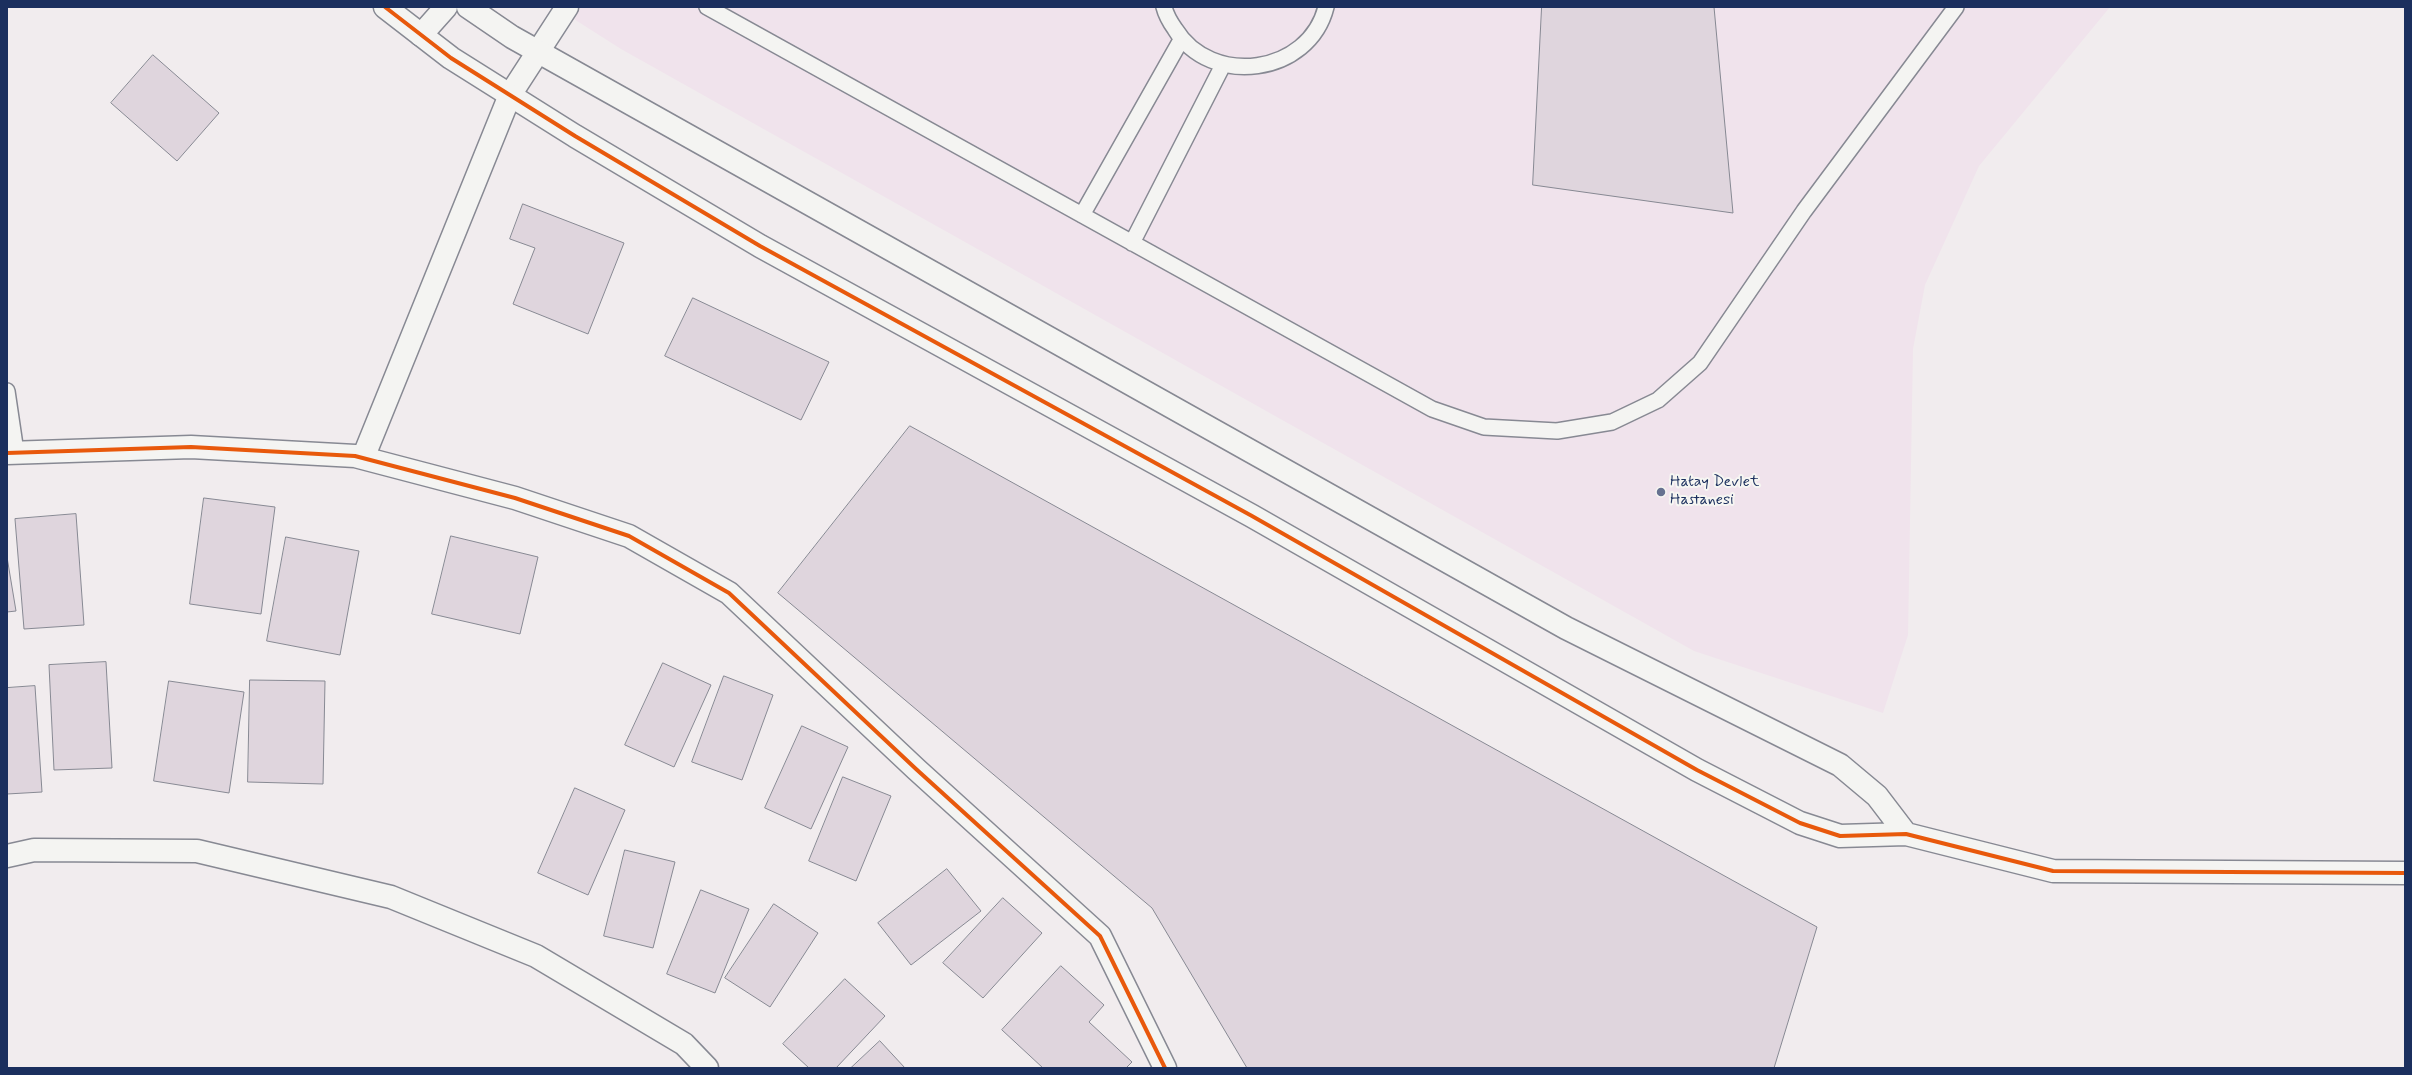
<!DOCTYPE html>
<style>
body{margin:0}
#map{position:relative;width:2412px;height:1075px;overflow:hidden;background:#f1ecee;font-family:Mynerve,sans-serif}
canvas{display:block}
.frame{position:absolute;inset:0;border:8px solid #1b2f5e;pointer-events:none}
</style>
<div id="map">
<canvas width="2412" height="1075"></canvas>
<div class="frame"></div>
</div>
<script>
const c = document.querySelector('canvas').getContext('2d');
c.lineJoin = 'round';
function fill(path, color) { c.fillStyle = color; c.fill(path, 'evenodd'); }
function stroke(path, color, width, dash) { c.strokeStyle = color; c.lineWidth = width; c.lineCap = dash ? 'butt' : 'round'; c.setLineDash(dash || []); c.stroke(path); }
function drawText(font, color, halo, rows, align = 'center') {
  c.font = font + ' Mynerve,sans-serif'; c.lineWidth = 4; c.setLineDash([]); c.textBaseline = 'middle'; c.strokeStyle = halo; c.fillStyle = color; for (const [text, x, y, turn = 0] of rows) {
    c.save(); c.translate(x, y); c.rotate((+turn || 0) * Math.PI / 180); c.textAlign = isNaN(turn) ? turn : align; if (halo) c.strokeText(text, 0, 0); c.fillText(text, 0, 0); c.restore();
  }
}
const built = new Path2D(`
 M555,7H2110L1979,166L1925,285L1913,349L1908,635L1883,713L1694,651L621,49Z`);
const building = new Path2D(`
 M1542,7H1714L1733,213L1533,185Z
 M153,55L219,113L177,161L111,103Z
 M523,204L624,243L588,334L513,304L535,248L510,239Z
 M693,298L829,362L801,420L665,356Z
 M910,426L1817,927L1774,1068H1247L1152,908L778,593Z
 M204,498L275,507L261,614L190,604Z
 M76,514L84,625L24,629L15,519Z
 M451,536L538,557L520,634L432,614Z
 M286,537L359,551L340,655L267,641Z
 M7,557L16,611L7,612Z
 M106,662L112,768L54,770L49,665Z
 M663,663L711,685L674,767L625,745Z
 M724,676L773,695L742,780L692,762Z
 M250,680L325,681L323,784L248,782Z
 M169,681L244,692L229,793L154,781Z
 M35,686L42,792L7,794V688Z
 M802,726L848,747L811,829L765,808Z
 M843,777L891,796L856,881L809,861Z
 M575,788L625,810L588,895L538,873Z
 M625,850L675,862L653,948L604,936Z
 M947,869L981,911L911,965L878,923Z
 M701,890L749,909L715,993L667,974Z
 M1003,898L1042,933L983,998L943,963Z
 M774,904L818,933L770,1007L725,978Z
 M1061,966L1104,1005L1089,1022L1132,1062L1126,1068H1043L1002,1030Z
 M845,979L885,1016L836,1068H809L783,1044Z
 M880,1041L905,1068H851Z`);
const lane = new Path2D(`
 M707,7L1432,409L1484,427L1557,431L1612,422L1658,400L1700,363L1804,211L1956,7
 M1164,7C1166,15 1170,22 1175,29C1211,88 1309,75 1326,7
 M1082,215L1181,40
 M1132,243L1223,65
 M7,391L16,452`);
const street = new Path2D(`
 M421,35L446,7
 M7,453L191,447L355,456L515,498L629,536L729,593L916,769L1100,936L1165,1068
 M363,458L510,95L567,7
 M7,856L34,850L197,851L391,897L536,956L684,1044L707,1068`);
const secondary = new Path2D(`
 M385,7L451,58L575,136L760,246L1252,516L1697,770L1800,823L1840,836L1906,834L2053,871L2405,873
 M468,7L512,37L1566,628L1840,765L1877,796L1906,834`);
const cycleway = new Path2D(`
 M385,7L451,58L575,136L760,246L1252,516L1697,770L1800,823L1840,836L1906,834L2053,871L2405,873
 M7,453L191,447L355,456L515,498L629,536L729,593L916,769L1100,936L1165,1068`);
const markers = [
 [1661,492,5,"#667190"]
];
const poiNames = [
 ["Hatay Devlet",1670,483],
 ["Hastanesi",1670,501]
];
fill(built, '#f0e3ec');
fill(building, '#dfd5dd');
stroke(building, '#878993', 1);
stroke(lane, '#878993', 18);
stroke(street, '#878993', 25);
stroke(secondary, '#878993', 25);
stroke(lane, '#f4f4f2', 15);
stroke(street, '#f4f4f2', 22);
stroke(secondary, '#f4f4f2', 22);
stroke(cycleway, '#e8590c', 4);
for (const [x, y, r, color] of markers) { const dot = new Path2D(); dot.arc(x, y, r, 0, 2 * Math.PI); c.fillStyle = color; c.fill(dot); stroke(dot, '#f6f6f2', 1.5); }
drawText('16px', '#1b2f5e', '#f6f6f2', poiNames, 'left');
</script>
